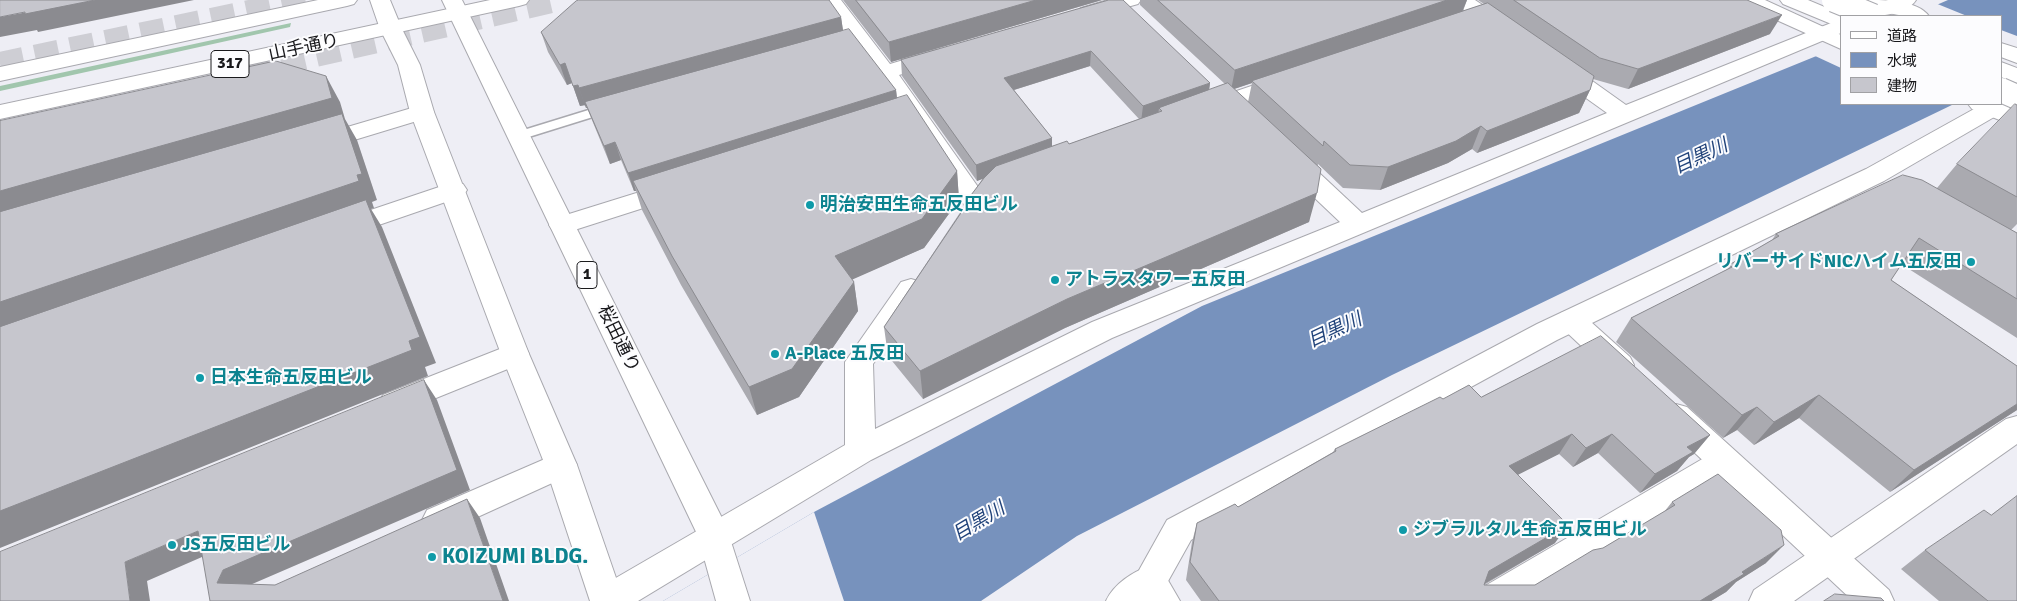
<!DOCTYPE html>
<meta charset="utf-8">
<style>
body{margin:0}
#map{position:relative;width:2017px;height:601px;overflow:hidden;background:#eeeef5;font-family:Signika,"Noto Sans JP",sans-serif}
canvas{display:block}
.legend{position:absolute;left:1840px;top:15px;width:162px;height:90px;box-sizing:border-box;background:#fcfcfe;border:1px solid #a1a1a4;margin:0;padding:6px 9px;list-style:none;font-size:15px;color:#19191c}
.legend li{display:flex;align-items:center;gap:10px;height:25px}
.legend b{width:25px;border:1px solid #a1a1a4}
</style>
<div id="map">
<canvas width="2017" height="601"></canvas>
<ul class="legend">
<li><b style="height:6px;background:#fff"></b>道路</li>
<li><b style="height:14px;background:#7792bd"></b>水域</li>
<li><b style="height:14px;background:#c6c6cd"></b>建物</li>
</ul>
</div>
<script>
const c = document.querySelector('canvas').getContext('2d');
c.lineJoin = 'round';
function fill(path, color) { c.fillStyle = color; c.fill(path, 'evenodd'); }
function stroke(path, color, width, dash) { c.strokeStyle = color; c.lineWidth = width; c.lineCap = dash ? 'butt' : 'round'; c.setLineDash(dash || []); c.stroke(path); }
function drawText(font, color, halo, rows, align = 'center') {
  c.font = font + ' Signika,"Noto Sans JP",sans-serif'; c.lineWidth = 4; c.setLineDash([]); c.textBaseline = 'middle'; c.strokeStyle = halo; c.fillStyle = color; for (const [text, x, y, turn = 0] of rows) {
    c.save(); c.translate(x, y); c.rotate((+turn || 0) * Math.PI / 180); c.textAlign = isNaN(turn) ? turn : align; if (halo) c.strokeText(text, 0, 0); c.fillText(text, 0, 0); c.restore();
  }
}
const green = new Path2D(`
 M291,23L290,27L0,91V86Z`);
const water = new Path2D(`
 M1948,0H2017V73L2001,81V16H1911Z
 M1841,46V104H1954L1392,375L1077,536L981,601H663L814,512L1202,306Z`);
const pier = new Path2D(`
 M1935,3L1967,16H1908Z
 M2001,30L2017,36V76L2001,84Z
 M1841,44V68L1813,55Z
 M814,512L844,601H663Z`);
const highwayTunnel = new Path2D(`
 M0,64L307,0
 M246,71L556,0`);
const lane = new Path2D(`
 M608,104L614,108L612,111L519,140L513,136L514,133Z`);
const street = new Path2D(`
 M820,0H841L890,64L937,50L945,52L948,57L945,62L899,75L983,194L987,200L983,206L974,209L965,206L907,117L878,79L875,78Z
 M1108,0H1141L1138,4L1088,18L1081,16L1077,12L1081,8Z
 M1451,0H1475L1511,24L1514,29L1511,34L1503,35L1495,34Z
 M1888,0H1916C1906,16 1873,17 1855,16L1859,12Z
 M1841,19V33L1112,338L871,460L638,601H590L595,590L845,445V362L901,282L911,279L921,282L925,289L873,364L875,429L1092,322L1340,222L1282,167L1279,161L1282,155L1291,153L1300,155L1362,213L1607,113L1551,73L1548,68L1551,63L1559,61L1567,63L1626,105Z
 M1284,75L1292,77L1295,82L1292,87L1206,116L1198,114L1194,109L1198,104Z
 M2001,97L2008,99L2012,104L2008,109L1884,181L1557,340L1191,540L1162,592L1150,596L1138,592L1133,581L1167,520L1537,324L1866,169L1983,104H2001Z
 M422,105L430,107L434,112L430,117L318,151L310,148L306,143L310,138Z
 M675,181L684,183L687,189L684,195L562,234L553,231L549,225L553,219Z
 M454,182L463,184L467,190L463,196L341,238L332,235L328,229L332,223Z
 M515,343L525,346L529,354L525,362L394,415L383,411L379,403L383,395Z
 M2017,416V444L1794,601H1749L1754,590L2006,419Z
 M1723,447L1734,451L1739,460L1734,469L1726,476L1521,601H1473L1478,590L1704,458L1712,451Z
 M561,452L572,456L577,465L572,474L449,530L438,534L427,530L422,520L427,510Z`);
const secondary = new Path2D(`
 M1738,0H1765L1841,35V49L1741,4Z
 M1868,0C1885,0 1917,0 1929,16C1911,17 1878,16 1868,0Z
 M2001,43L2017,48V63L2001,57Z
 M1968,104H2000L2017,111V127L1972,109Z
 M1571,309L1581,313L1630,357L1634,365L1630,373L1620,376L1610,373L1561,327L1557,320L1561,313Z
 M1676,404L1687,407L1889,590L1894,601H1853L1665,425L1661,416L1665,407Z
 M1150,566L1162,570L1180,601H1106C1114,584 1132,572 1150,566Z`);
const primary = new Path2D(`
 M318,0H357L354,4L347,6L0,81V67Z
 M490,0H529L526,4L519,6L0,119V105Z`);
const highway = new Path2D(`
 M370,0H390L402,29L420,65L434,112L529,354L577,465L624,601H590L545,465L501,354L410,112L398,65L380,29Z
 M442,0H462L726,526L750,601H716L698,536Z
 M1780,0H1808L1846,16H1841V28L1783,4Z
 M2001,62L2017,68V83L2001,77Z`);
const highwayBridge = new Path2D(`
 M1834,0L1873,16
 M2001,90L2017,97`);
const wall = new Path2D(`
 M843,0H1102L891,62Z
 M1109,0L1210,83L1209,90L1225,84L1140,5V0H1467L1463,11L1484,4L1478,0H1747L1770,34L1628,89L1593,79L1590,90L1579,113L1477,153L1472,149L1448,163L1380,190L1343,188L1318,164L1309,222L1065,328L923,399L888,356L884,327L983,178L977,181L902,76L901,60ZM1090,66L1139,119L1069,144L1052,146V138L1014,90ZM1252,83L1248,102L1234,89Z
 M841,17L843,31L896,90L897,98L957,171L959,200L924,248L852,279L854,282L858,311L799,397L757,415L681,285L642,210L636,191H634L621,160L610,164L587,108H586L585,105L580,106L572,83L567,85L548,52L541,32Z
 M2017,105V224L2011,230L2017,233V338L1901,264L1891,280L2017,366V410L1890,492L1799,418L1754,445L1737,430L1723,438L1616,342L1631,318L1724,272L1729,265L1772,240L1776,234L1937,188L1957,164Z
 M1481,397L1710,435L1694,454L1689,457L1677,471L1640,493L1598,453L1573,467L1559,454L1518,474L1555,543L1484,585H1535L1603,548L1664,512L1672,502L1766,563L1736,582L1726,592L1711,601H1201L1186,580L1192,542L1197,523L1238,507L1333,452L1335,449L1443,399Z
 M1991,515L2017,601H1939L1901,569L1925,550Z`);
const shadedWall = new Path2D(`
 M95,0H194L38,32L37,30L0,37V17Z
 M1036,0H1102L891,62L889,42Z
 M1447,0H1467L1462,12L1252,81V83L1231,90L1235,70Z
 M1782,15L1770,34L1628,89L1638,69Z
 M841,17L844,37L585,102L587,108H586L579,88Z
 M1091,51L1090,66L1004,93V78Z
 M565,63L572,83L567,85L560,65Z
 M326,76L340,102L345,119L357,140L377,200L372,202L374,208L371,209L382,227L436,363L425,367L428,376L0,548V191Z
 M1210,83L1208,98L1162,111L1159,108L1158,116L1141,122L1143,106Z
 M578,85L585,105L580,106L573,86Z
 M896,90L898,108L633,181L636,191H634L628,173Z
 M1590,90L1579,113L1477,153L1487,131Z
 M1481,126L1472,149L1448,163L1380,190L1388,167Z
 M1052,138V154L977,181L976,165Z
 M615,142L621,160L610,164L604,146Z
 M957,171L959,200L924,248L840,285L835,256Z
 M1317,193L1309,222L1065,328L923,399L920,371L1067,299Z
 M854,282L858,311L799,397L757,415L749,387Z
 M424,380L437,400L470,490L243,588L217,583L223,570Z
 M1819,395L1799,418L1754,445L1774,422Z
 M2017,404V410L1890,492L1914,470Z
 M1757,407L1737,430L1723,438L1742,415Z
 M1572,434L1559,454L1498,485L1509,466Z
 M1612,434L1598,453L1573,467L1586,448Z
 M1710,435L1694,454L1689,457L1677,471L1640,493L1655,474L1687,447Z
 M467,499L480,518L509,601H503Z
 M1568,525L1555,543L1477,588L1489,571Z
 M198,531L218,550L147,581L150,601H130L125,562Z
 M1784,545L1766,563L1736,582L1726,592L1711,601H1700L1742,572Z`);
const building = new Path2D(`
 M0,0H95L25,14V12L0,17Z
 M579,0H829L841,17L579,88L578,85L573,86L565,63L560,65L541,32L576,1Z
 M856,0H1036L889,42Z
 M1109,0H1123L1210,83L1143,106L1091,51L1004,78L1052,138L976,165L901,60Z
 M1158,0H1447L1235,70Z
 M1514,0H1747L1782,15L1638,69L1600,58Z
 M1488,3L1594,76L1590,90L1487,131L1481,126L1456,141L1388,167L1350,165L1324,141L1323,146L1252,81Z
 M849,29L896,90L628,173L615,142L604,146L585,102Z
 M276,61L326,76L332,98L0,191V121Z
 M1228,83L1321,169L1317,193L1067,299L920,371L884,327L971,198L968,199L984,178L996,166L1067,141L1069,144L1162,111L1159,108Z
 M907,95L957,171L922,219L835,256L854,282L792,369L749,387L672,256L633,181Z
 M2015,104L2017,105V197L1957,164Z
 M342,114L362,174L357,175L359,181L0,302V212Z
 M1903,175L1922,180L2017,233V299L1919,238L1891,280L2017,366V404L1914,470L1819,395L1774,422L1757,407L1742,415L1631,318L1732,267L1729,265L1779,236L1776,234Z
 M366,200L420,337L409,341L412,350L0,511V327Z
 M1601,336L1710,435L1687,447L1693,452L1655,474L1612,434L1586,448L1572,434L1509,466L1568,525L1489,571L1484,585H1535L1593,550L1603,548L1675,505L1672,502L1718,474L1781,530L1784,545L1742,572L1744,574L1700,601H1219L1190,562L1197,523L1235,504L1238,507L1336,451L1335,449L1440,397L1443,399L1469,385L1481,397Z
 M424,380L457,470L223,570L217,583L275,585L467,499L503,601H210L198,531L125,562L130,601H0V552Z
 M2017,496V601H1988L1925,550L1984,510L1991,515Z
 M1835,594L1881,598L1884,601H1824Z`);
const markers = [
 [810,205,5,"#0f9aa8"],
 [1971,262,5,"#0f9aa8"],
 [1055,280,5,"#0f9aa8"],
 [775,354,5,"#0f9aa8"],
 [200,378,5,"#0f9aa8"],
 [1403,530,5,"#0f9aa8"],
 [172,545,5,"#0f9aa8"],
 [432,557,5,"#0f9aa8"]
];
const shields = [
 [230,64,38],
 [587,275,20]
];
const shieldNames = [
 ["317",230,64],
 ["1",587,275]
];
const streetNames = [
 ["山手通り",304,48,-12],
 ["桜田通り",618,339,64]
];
const cultureNames = [
 ["明治安田生命五反田ビル",820,205],
 ["リバーサイドNICハイム五反田",1961,262,"right"],
 ["アトラスタワー五反田",1065,280],
 ["A-Place 五反田",785,354],
 ["日本生命五反田ビル",210,378],
 ["ジブラルタル生命五反田ビル",1413,530],
 ["JS五反田ビル",182,545]
];
const waterNames = [
 ["目黒川",1701,157,-25],
 ["目黒川",1335,331,-25],
 ["目黒川",979,522,-31]
];
const nearCulturenames = [
 ["KOIZUMI BLDG.",442,557]
];
fill(green, '#a1c6ad');
fill(water, '#7792bd');
fill(pier, '#eeeef5');
stroke(highwayTunnel, '#ceced4', 24, [24, 12]);
stroke(lane, '#a9a9af', 3);
stroke(street, '#a9a9af', 2);
stroke(secondary, '#a9a9af', 2);
stroke(primary, '#a9a9af', 2);
stroke(highway, '#a9a9af', 2);
fill(lane, '#fff');
fill(street, '#fff');
fill(secondary, '#fff');
fill(primary, '#fff');
fill(highway, '#fff');
stroke(highwayBridge, '#a9a9af', 26, []);
stroke(highwayBridge, '#fff', 24);
fill(wall, '#aaaab0');
fill(shadedWall, '#8b8b90');
fill(building, '#c6c6cd');
stroke(building, '#8b8b90', 1);
for (const [x, y, r, color] of markers) { const dot = new Path2D(); dot.arc(x, y, r, 0, 2 * Math.PI); c.fillStyle = color; c.fill(dot); stroke(dot, '#fcfcfe', 2); }
for (const [x, y, w] of shields) { const box = new Path2D(); box.roundRect(x - w / 2, y - 13.5, w, 27, 4); c.fillStyle = '#fcfcfe'; c.fill(box); stroke(box, '#19191c', 1); }
drawText('bold 16px', '#19191c', null, shieldNames);
drawText('18px', '#19191c', '#fcfcfe', streetNames);
drawText('bold 18px', '#0d838f', '#fcfcfe', cultureNames, 'left');
drawText('italic 19px', '#21437a', '#fcfcfe', waterNames);
drawText('bold 21px', '#0d838f', '#fcfcfe', nearCulturenames, 'left');
</script>
